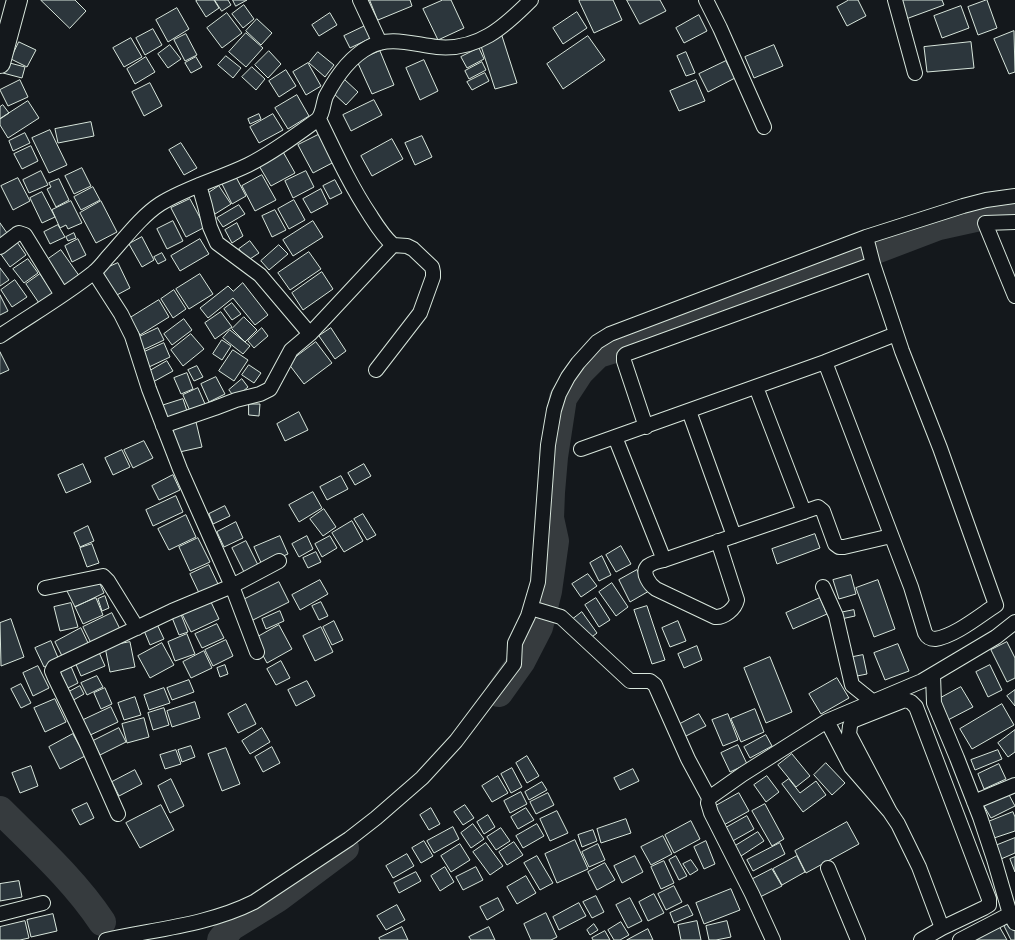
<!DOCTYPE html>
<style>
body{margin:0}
canvas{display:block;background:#14181c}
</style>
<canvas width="1015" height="940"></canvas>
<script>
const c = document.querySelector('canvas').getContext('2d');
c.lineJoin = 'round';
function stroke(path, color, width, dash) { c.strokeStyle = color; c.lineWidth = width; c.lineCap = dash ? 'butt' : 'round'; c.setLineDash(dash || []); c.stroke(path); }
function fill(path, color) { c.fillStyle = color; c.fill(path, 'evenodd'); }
const river = new Path2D(`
 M499,693L521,662L539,627L548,591L555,541L550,518L551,492L554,457L563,398L580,372L598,354L624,346L939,226L989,215L1015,214
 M0,810C36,846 74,880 102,922
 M221,940L231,927L278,898L345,848`);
const building = new Path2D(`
 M41,0H75L86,11L70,28Z
 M198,0H214L219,8L206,17L196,1Z
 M215,0H228L231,5L222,11Z
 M233,0H247L236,6Z
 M370,0H410L412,6L378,20Z
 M443,0H451L464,28L438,40L423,9Z
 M581,0H613L622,20L594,33L579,1Z
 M627,0H660L666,11L640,24Z
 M849,0H858L866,16L847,26L837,7Z
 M899,0H942L944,5L906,19Z
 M987,0L997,28L978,35L968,7Z
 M244,5L254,19L243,28L232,14Z
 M961,6L969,28L942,38L934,16Z
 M177,8L189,29L168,42L156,20Z
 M577,12L587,28L563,44L553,28Z
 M227,13L242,33L222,48L207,28Z
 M330,13L337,25L319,36L312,25Z
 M699,15L707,31L684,43L676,28Z
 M257,19L272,33L261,45L246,31Z
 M365,26L371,38L350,48L344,36Z
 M153,29L162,45L145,55L136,38Z
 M1014,31L1015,72L1009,74L994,39Z
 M246,33L263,48L246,67L229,52Z
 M186,34L197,55L185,61L174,40Z
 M502,36L517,83L495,89L480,43Z
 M588,36L605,60L563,89L547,64Z
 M131,38L142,57L124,67L113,48Z
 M19,42L36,50L27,67L11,59Z
 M971,42L974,68L927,72L924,47Z
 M170,45L181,59L168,68L158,54Z
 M774,45L783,66L754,78L745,57Z
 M479,48L484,59L467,68L461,57Z
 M269,51L281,64L268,78L255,65Z
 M380,51L394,85L372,94L357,61Z
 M318,52L334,65L325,77L309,63Z
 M686,52L695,73L686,76L677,56Z
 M226,56L241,68L233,78L218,65Z
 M146,57L155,72L135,84L127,69Z
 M196,57L202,67L191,73L185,63Z
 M424,60L438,91L420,100L406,68Z
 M726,61L735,78L708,92L699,74Z
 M6,62L25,67L22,78L3,73Z
 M482,62L486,70L469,79L465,71Z
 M308,63L321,86L306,95L293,72Z
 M252,67L265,79L256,90L242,77Z
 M286,70L296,86L279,97L269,81Z
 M485,73L489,81L472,90L467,82Z
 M344,79L358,92L346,105L332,92Z
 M20,80L28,97L8,106L0,90Z
 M696,80L705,101L679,111L670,91Z
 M150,83L162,106L144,116L132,92Z
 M297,95L309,116L288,129L275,108Z
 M374,100L382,115L351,131L343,115Z
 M28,101L39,118L8,138L0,125V119Z
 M3,105L9,113L0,119V107Z
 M259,114L261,119L250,124L248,119Z
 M273,114L283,130L259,143L250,127Z
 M91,122L94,136L58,143L55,129Z
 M50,130L67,165L49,173L32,138Z
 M25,133L30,143L13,151L9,141Z
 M320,134L334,162L313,173L298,145Z
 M422,136L432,157L415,165L405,143Z
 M392,139L403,159L372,176L361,156Z
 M181,143L197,168L184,175L169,150Z
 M31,146L38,161L22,169L14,154Z
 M282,150L295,173L271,186L258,164Z
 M82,168L91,186L74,194L65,176Z
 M41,171L48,185L29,193L23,180Z
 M306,171L314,187L293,198L285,181Z
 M262,175L276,200L255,211L242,186Z
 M236,177L246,196L232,204L222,184Z
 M18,178L30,201L13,210L1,186Z
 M59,179L69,200L56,207L47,189L51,187L49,183Z
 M335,180L342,193L330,199L323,186Z
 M219,186L231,204L215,214L204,196Z
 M93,187L100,200L81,210L74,197Z
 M321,189L328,204L311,213L303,199Z
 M42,192L55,217L42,223L30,198Z
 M190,199L205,227L186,237L171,208Z
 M294,200L305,220L289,229L278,209Z
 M71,201L82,223L68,229L66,225L60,228L52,210Z
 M101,201L117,232L96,243L80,213Z
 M239,205L245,214L223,227L217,218Z
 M275,210L286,230L272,237L262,216Z
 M173,221L183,241L167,249L157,229Z
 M313,221L323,237L293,256L283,240Z
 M0,223L7,233L0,239Z
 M237,223L243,236L232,243L225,230Z
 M58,225L65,237L50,244L44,232Z
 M74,233L76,238L68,241L66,237Z
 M142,237L154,260L142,267L129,244Z
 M78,239L86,255L72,262L65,246Z
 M200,239L209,254L180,271L171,256Z
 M250,241L259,253L247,261L239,249Z
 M17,242L26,255L10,267L0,253Z
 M279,245L288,254L269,270L261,261Z
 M61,250L80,277L64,290L44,262Z
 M309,252L321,269L290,290L278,273Z
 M162,253L166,260L158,264L154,257Z
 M28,259L38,273L24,283L13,269Z
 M118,263L130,288L115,296L102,270Z
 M0,268L9,280L0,286Z
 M322,272L333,289L303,310L292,293Z
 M40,274L55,296L41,306L26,284Z
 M200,274L213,294L189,309L176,289Z
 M15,280L27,297L12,307L1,290Z
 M243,283L268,315L255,325L233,298L208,318L200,308L228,286L233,291Z
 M174,290L186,309L173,318L161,299Z
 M0,295L8,311L0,315Z
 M159,300L169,317L140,335L130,318Z
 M232,303L241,314L232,320L224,309Z
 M221,312L232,327L215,339L205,323Z
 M244,317L257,330L245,342L232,329Z
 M184,319L192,330L172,345L164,334Z
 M158,328L164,340L143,350L137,338Z
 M262,328L268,336L254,348L248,341Z
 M331,328L346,351L335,359L319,336Z
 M230,330L250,346L243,354L223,338Z
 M191,334L204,349L183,366L171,350Z
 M222,340L231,346L222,360L213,354Z
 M316,342L332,363L304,384L288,363Z
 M164,343L170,357L149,367L142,353Z
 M233,350L248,360L234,381L219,371Z
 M0,352L9,370L0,374Z
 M167,361L173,371L153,382L148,372Z
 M249,365L261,373L254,383L242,375Z
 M197,366L203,377L194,381L188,370Z
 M187,373L193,389L181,394L174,378Z
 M216,377L225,394L209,402L201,384Z
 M242,379L248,387L235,398L229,390Z
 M198,388L205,404L190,411L183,395Z
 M183,399L188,414L165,421L161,406Z
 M249,404H260L259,416L249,415Z
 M299,412L308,430L285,441L277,424Z
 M196,422L202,447L175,453L169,428Z
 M144,441L153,458L133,468L124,450Z
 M122,450L130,467L113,475L105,458Z
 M83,464L91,482L66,493L58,475Z
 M364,464L371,476L355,485L348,473Z
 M173,475L180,490L159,500L152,486Z
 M341,476L348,489L327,500L320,487Z
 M313,492L322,508L299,522L289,505Z
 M176,496L183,512L153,526L146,510Z
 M225,506L230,516L213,524L209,514Z
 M324,509L336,527L323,536L310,519Z
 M363,514L376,535L367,540L354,519Z
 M186,515L196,537L169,550L158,529Z
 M352,521L363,541L344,552L332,533Z
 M236,522L243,538L224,547L217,532Z
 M88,526L94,541L80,547L74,533Z
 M815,534L820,548L777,564L772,549Z
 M280,536L288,554L262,565L254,547Z
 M307,536L313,549L299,557L292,544Z
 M330,536L337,548L322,557L315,544Z
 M198,538L210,562L190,571L179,547Z
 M246,541L258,565L244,572L232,548Z
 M92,544L99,563L87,567L80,548Z
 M621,546L631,564L616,572L606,555Z
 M316,552L321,562L308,568L303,558Z
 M602,556L611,575L599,581L590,563Z
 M209,565L218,584L199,593L190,574Z
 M637,570L649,591L630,602L619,580Z
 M588,574L597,586L581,597L572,584Z
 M851,575L856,594L839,599L833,580Z
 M97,577L104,593L75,607L67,591Z
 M320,580L328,594L300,610L292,595Z
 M878,580L895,629L874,637L856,588Z
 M279,582L289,602L251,621L241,601Z
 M612,583L628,607L616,616L599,592Z
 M105,596L109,608L102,611L98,599Z
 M96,598L103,615L83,624L75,607Z
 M596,598L610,620L599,627L585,605Z
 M820,598L827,614L793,629L786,613Z
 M211,602L219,619L191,632L182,614Z
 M321,602L328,616L319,620L312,606Z
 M71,603L78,627L60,631L54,607Z
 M647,606L665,660L652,664L634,610Z
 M854,610L855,616L841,619L839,613Z
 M280,611L284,621L266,629L262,619Z
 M180,612L188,632L179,635L171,615Z
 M582,612L597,633L588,640L573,619Z
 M112,613L122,633L93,647L83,627Z
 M11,619L24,657L1,666L0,623Z
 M334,621L343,640L332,645L323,627Z
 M678,621L686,641L670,647L662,628Z
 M156,622L164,639L150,645L143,628Z
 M217,624L224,638L202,648L195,634Z
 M279,625L292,649L267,663L254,639Z
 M321,627L333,652L315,661L303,636Z
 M81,628L89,645L63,658L55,642Z
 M187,634L195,654L175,661L168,642Z
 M226,640L233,656L213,666L205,650Z
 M51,641L59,660L44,667L35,648Z
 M130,642L135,667L110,672L105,647Z
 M1007,642L1015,658V678L1007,682L991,650Z
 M162,643L174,665L150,678L138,656Z
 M898,644L909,671L885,680L874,653Z
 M697,646L702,660L684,668L678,654Z
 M98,650L105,666L81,676L74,660Z
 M204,651L212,668L191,678L183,662Z
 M863,655L867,674L852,677L848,658Z
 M770,657L792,712L766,723L744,668Z
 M281,661L290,678L276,685L267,669Z
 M70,664L78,683L64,690L56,671Z
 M225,665L228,674L220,677L217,668Z
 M990,665L1002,690L988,697L976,672Z
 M38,666L49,688L33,696L23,673Z
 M97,676L103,687L87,695L81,683Z
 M837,678L849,698L821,714L809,694Z
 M189,680L194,692L172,700L167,688Z
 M307,681L315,696L296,706L288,690Z
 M21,684L31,703L21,708L11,689Z
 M80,686L84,694L70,702L65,694Z
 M961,687L973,707L946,721L935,701Z
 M105,688L112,704L101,709L94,693Z
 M164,688L170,703L149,710L144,695Z
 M1015,690V706L1007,696Z
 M135,697L141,715L124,720L118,703Z
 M55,699L66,722L45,732L34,708Z
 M195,702L200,718L172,727L167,711Z
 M246,704L256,724L238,733L228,714Z
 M1002,704L1014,725L972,749L960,729Z
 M111,707L118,722L86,737L79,722Z
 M164,708L169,725L153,730L148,713Z
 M755,709L764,732L741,742L731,719Z
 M699,714L706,726L684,737L678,725Z
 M728,714L738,740L723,746L712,720Z
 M144,718L149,737L127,743L122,724Z
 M119,728L126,742L100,755L93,741Z
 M262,728L270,742L250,754L242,741Z
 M1015,730V752L1008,757L998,743Z
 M73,734L85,756L60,769L49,747Z
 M766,735L772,746L750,758L744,747Z
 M738,745L747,764L730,772L721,753Z
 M191,746L195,757L182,762L178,750Z
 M272,747L280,763L263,772L255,757Z
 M226,748L240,784L222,791L208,754Z
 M176,750L181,764L165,769L160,755Z
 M998,750L1002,759L975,770L971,760Z
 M792,754L810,776L796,787L778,765Z
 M527,756L539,776L527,783L516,763Z
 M826,763L845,783L832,795L814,775Z
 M999,764L1006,779L984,789L978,774Z
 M31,766L38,786L20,793L12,773Z
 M512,768L522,787L511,793L501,774Z
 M633,769L639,781L620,790L614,778Z
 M135,770L142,784L119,796L112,782Z
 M498,776L508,793L492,802L482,786Z
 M767,776L779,792L766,802L754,785Z
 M171,779L184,806L170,813L158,786Z
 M789,779L800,793L816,781L826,795L803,812L782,784Z
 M542,782L547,790L529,800L525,792Z
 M521,792L527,804L510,813L504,801Z
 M548,793L554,805L536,814L530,802Z
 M739,793L749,811L722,826L712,808Z
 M1008,793L1015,806L991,818L984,806Z
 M87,803L94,818L80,825L72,810Z
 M765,804L784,839L772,846L752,811Z
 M161,805L174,830L140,848L126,823Z
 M465,805L474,818L463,825L454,812Z
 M431,808L440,824L429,830L420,815Z
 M526,808L534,820L518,829L511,817Z
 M557,811L568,833L550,841L540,819Z
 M1013,812L1015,817V831L994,838L988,822Z
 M488,815L495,827L484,834L477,822Z
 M747,816L754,829L729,843L722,830Z
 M626,819L631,833L601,843L597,829Z
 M691,821L700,839L674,853L665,835Z
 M847,822L859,844L806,873L795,851Z
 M473,824L484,839L471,848L461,833Z
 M537,824L544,836L523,848L516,836Z
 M453,827L459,839L434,853L427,841Z
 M501,828L510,841L496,850L487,837Z
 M593,830L597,841L582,847L578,835Z
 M758,832L764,841L738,858L732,848Z
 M663,836L672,854L651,865L641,847Z
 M1015,838V853L1001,859L995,846Z
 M575,840L588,869L557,883L545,854Z
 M424,841L433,856L421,863L412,848Z
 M706,841L715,864L704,869L694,847Z
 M514,842L523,855L507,865L499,852Z
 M486,843L503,866L490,875L473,852Z
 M780,843L785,854L753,871L747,860Z
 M460,844L470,860L451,872L441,856Z
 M598,844L605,860L589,867L582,852Z
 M407,854L414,866L393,878L386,866Z
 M537,856L553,883L540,890L524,863Z
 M635,856L643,872L622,883L614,866Z
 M676,856L687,876L679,880L669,860Z
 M797,856L805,872L782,885L773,869Z
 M1015,857V872L1010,859Z
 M691,860L698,870L690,875L683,864Z
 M664,861L674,883L661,889L651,867Z
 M605,863L615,880L597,890L588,872Z
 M445,867L454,882L440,891L431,876Z
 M476,867L483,880L463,890L456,877Z
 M772,869L782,886L756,899L747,882Z
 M416,872L421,881L399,893L394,883Z
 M526,876L536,893L517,904L507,887Z
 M19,881L22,897L0,901V884Z
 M674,886L682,902L666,910L658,894Z
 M731,889L740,910L704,924L696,903Z
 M654,894L664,913L648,921L639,902Z
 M596,896L604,912L592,918L583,902Z
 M498,898L504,910L487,920L480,907Z
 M630,898L642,921L628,928L616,905Z
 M579,903L586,916L559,930L553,917Z
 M397,905L405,920L386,930L377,916Z
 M688,905L693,915L674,923L670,913Z
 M546,913L557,937L551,940H531L524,924Z
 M53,914L57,931L31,937L27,920Z
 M25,921L29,938L20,940H0V927Z
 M697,921L701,940H681L678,925Z
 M727,921L731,937L716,940H709L706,926Z
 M621,922L629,935L620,940H614L608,930Z
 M1012,922L1015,928V940H1011L1004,926Z
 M594,924L598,930L590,935L587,930Z
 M999,926L1007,940H973Z
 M402,927L408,940H380L379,938Z
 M489,927L495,940H471L469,937Z
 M648,929L653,940H627Z
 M605,931L610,940H593L592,938Z`);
const street = new Path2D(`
 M360,0L380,43
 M706,0L720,28L764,127
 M895,0L915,73
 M319,119C335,152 350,185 370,215C377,226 383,236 393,245L407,246L413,249L432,267L433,272V277L420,313L376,370
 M199,185L205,206L210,227L217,243L260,275L310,334
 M1015,222L985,223L1015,296
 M0,247L17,234L19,233L25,235L62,295
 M94,272L121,314L132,336L149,389L180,469L232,586L257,652
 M0,336C31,315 64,296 93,273C98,269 103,263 107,258C123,241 140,217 160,204C187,187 219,179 248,165C272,153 295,136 317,120C323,115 323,103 326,96C336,77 350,57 369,47C389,35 416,45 437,47C478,51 504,27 531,0
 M825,362L911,587L925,633C927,637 931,639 935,639C955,636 979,616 996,605L940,448L902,351L873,264L866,237
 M756,387L804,512
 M689,411L734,536
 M163,426L215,408L236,400L260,394L270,389L291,350L310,334L393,245
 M646,427L624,361V356L626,354L873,264
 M615,437L664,560
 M581,449L825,362L896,334
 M718,541L737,600C735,609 724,618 715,617L656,589C650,585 641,573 648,566C652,563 659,561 664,560L818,507L823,511L835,544L839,547H844L891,536
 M823,587L836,616L852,685L872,701
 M45,588L103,576L108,581L137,628
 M531,608L561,617L630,681H650L655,685L688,759L709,798
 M933,675L934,703L957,758L980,817L994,859L1010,914L1015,923
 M827,721L851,767L890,812L898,824L919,867L942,928L984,908L989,905V899L916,707L911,702L905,700L852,721L850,726L849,734L890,812
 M974,802L1015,785
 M118,814L86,742L55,678L52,671L54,667L172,611L232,586L279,561
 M828,868L858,940
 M0,914L43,903
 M106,940C156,929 208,925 254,902L349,839L376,818L422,778L456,741L514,664L515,643L528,616L538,582L548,445L554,410L559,394L568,377L578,363L597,342L610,334L866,237L963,206L986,200L1015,196
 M773,940L752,894L711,813L708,803L709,798L743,774L827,721L922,681L996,637L1015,622
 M921,940L942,928
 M960,940L1010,914`);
const secondary = new Path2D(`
 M0,63L17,0`);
stroke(river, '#363b3e', 28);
fill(building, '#2c363c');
stroke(building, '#d8e6dc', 1);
stroke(street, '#d8e6dc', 16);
stroke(secondary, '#d8e6dc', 22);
stroke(street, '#14181c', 14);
stroke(secondary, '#14181c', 20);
</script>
